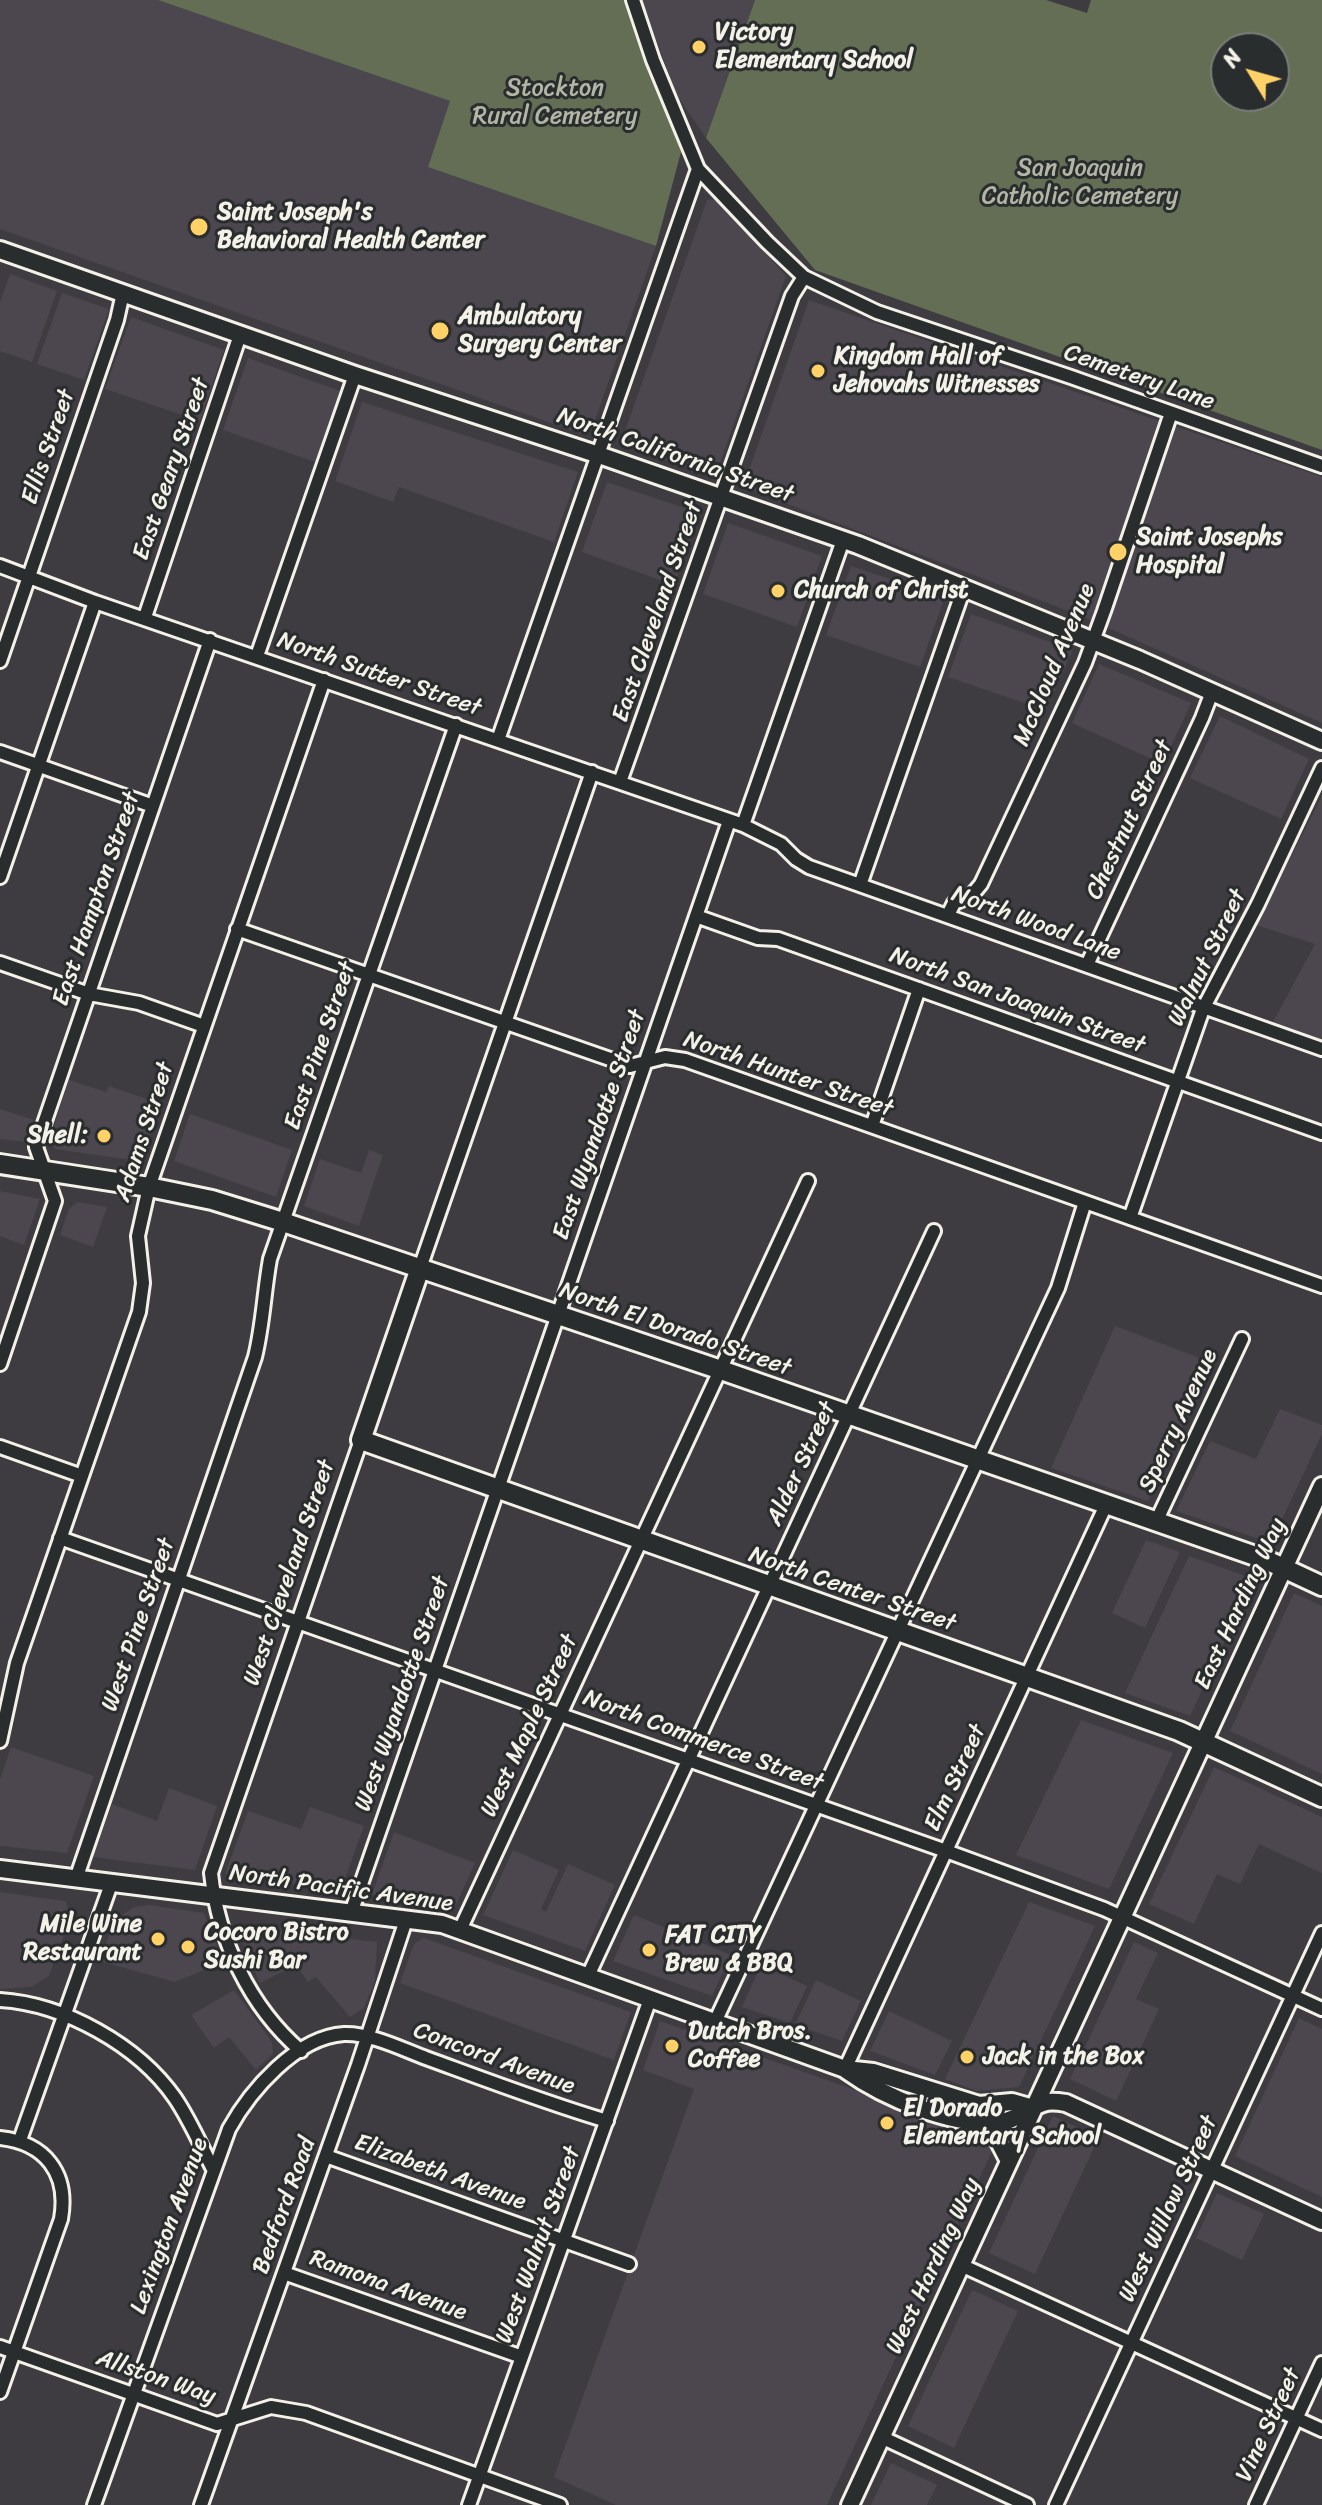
<!DOCTYPE html>
<style>
body{margin:0}
#map{position:relative;width:1322px;height:2505px;overflow:hidden;background:#3e3c41;font-family:Sriracha,sans-serif}
canvas{display:block}
.north{position:absolute;left:1210px;top:32px;width:80px;height:80px;box-sizing:border-box;background:#2a2d2e;border:2px solid #7b7b78;border-radius:50%;rotate:307deg;font-size:22px;font-weight:700;line-height:32px;text-align:center;color:#f4f1e8}
.north::after{content:'';display:block;margin:auto;width:28px;height:36px;background:#ffd166;clip-path:polygon(50% 0,100% 100%,50% 72%,0 100%)}
</style>
<div id="map">
<canvas width="1322" height="2505"></canvas>
<div class="north">N</div>
</div>
<script>
const c = document.querySelector('canvas').getContext('2d');
c.lineJoin = 'round';
function fill(path, color) { c.fillStyle = color; c.fill(path, 'evenodd'); }
function stroke(path, color, width, dash) { c.strokeStyle = color; c.lineWidth = width; c.lineCap = dash ? 'butt' : 'round'; c.setLineDash(dash || []); c.stroke(path); }
function drawText(font, color, halo, rows, align = 'center') {
  c.font = font + ' Sriracha,sans-serif'; c.lineWidth = 6; c.setLineDash([]); c.textBaseline = 'middle'; c.strokeStyle = halo; c.fillStyle = color; for (const [text, x, y, turn = 0] of rows) {
    c.save(); c.translate(x, y); c.rotate((+turn || 0) * Math.PI / 180); c.textAlign = isNaN(turn) ? turn : align; if (halo) c.strokeText(text, 0, 0); c.fillText(text, 0, 0); c.restore();
  }
}
const built = new Path2D(`
 M0,0H158L451,101L429,167L656,246L592,429L585,435L0,229Z
 M642,0H755L706,138L676,94Z
 M717,199L786,276L715,477L620,445L707,200Z
 M10,274L57,291L32,362L0,351V302Z
 M62,293L109,309L84,380L37,364Z
 M809,300L1322,477V723L1084,617L743,487Z
 M131,317L224,350L200,421L105,389Z
 M248,358L340,391L315,462L223,430Z
 M362,402L578,472L554,542L399,487L393,502L335,481Z
 M607,482L700,513L674,585L582,552Z
 M728,523L822,556L797,627L703,594Z
 M851,566L945,597L920,667L826,635Z
 M971,614L1073,650L1045,710L948,677Z
 M1099,664L1191,703L1163,764L1072,723Z
 M1220,716L1309,759L1281,819L1190,778Z
 M1322,796V1043L1272,1024L1315,944L1256,925Z
 M69,1080L106,1092L109,1086L162,1104L139,1161L55,1149L50,1138Z
 M0,1109L34,1120L26,1142L0,1139Z
 M190,1114L292,1150L276,1197L174,1161Z
 M369,1150L383,1155L359,1226L304,1206L320,1159L361,1173Z
 M0,1191L40,1199L24,1245L0,1236Z
 M77,1202L107,1207L93,1247L60,1235L69,1209Z
 M1115,1326L1213,1363L1148,1501L1051,1468Z
 M1280,1409L1322,1425V1434L1271,1543L1176,1511L1210,1441L1256,1459Z
 M1146,1540L1180,1552L1145,1628L1112,1613Z
 M1189,1556L1254,1579L1190,1716L1125,1693Z
 M1294,1593L1322,1606V1774L1230,1731Z
 M1081,1720L1173,1753L1109,1889L1016,1855Z
 M11,1747L94,1776L67,1853L0,1846V1779Z
 M1214,1767L1322,1817V1873L1259,1844L1240,1884L1217,1874L1194,1924L1149,1904Z
 M169,1788L217,1806L195,1870L93,1857L112,1804L157,1821Z
 M310,1807L364,1826L341,1890L225,1874L248,1811L301,1829Z
 M394,1832L475,1863L456,1905L372,1894Z
 M513,1850L559,1870L541,1909L546,1912L568,1864L615,1885L585,1951L483,1915Z
 M0,1892L65,1901L71,1916L49,1976L31,1987L0,1989Z
 M1029,1902L1095,1926L1019,2087L977,2091L945,2079Z
 M149,1905L204,1913L223,1962L175,1982L99,1961L112,1927L121,1916L134,1907Z
 M634,1915L731,1955L712,1996L613,1961Z
 M236,1926L377,1942L375,1981L364,2008L350,2017L316,1977L308,1982L296,1965L260,1983Z
 M424,1938L631,2012L614,2060L400,1983L414,1944Z
 M1134,1942L1158,1953L1136,1999L1159,2009L1116,2101L1070,2079Z
 M761,1965L807,1986L790,2023L742,2007Z
 M816,1980L861,2001L842,2041L795,2025Z
 M234,1990L272,2042L273,2054L256,2070L229,2037L214,2048L191,2015Z
 M889,2011L952,2041L935,2075L870,2051Z
 M1299,2018L1322,2029V2197L1235,2156Z
 M660,2021L988,2137L994,2147L827,2505H616L554,2477L694,2089L643,2070Z
 M1053,2116L1099,2137L1035,2274L989,2253Z
 M1217,2193L1264,2214L1242,2260L1196,2238Z
 M972,2290L1018,2311L954,2448L908,2426Z
 M891,2463L937,2485L927,2505H871Z`);
const green = new Path2D(`
 M158,0H625L681,152L656,246L428,167L450,101Z
 M755,0H1046L1087,13L1091,0H1322V450L815,270L706,138ZM1274,48V96H1226V48Z`);
const minor = new Path2D(`
 M633,0L653,60L698,169L767,242L804,277L877,312L1071,377L1322,466
 M0,566L95,602L743,825L781,844L796,859L809,867L1322,1049
 M145,617L240,335
 M257,656L355,375
 M0,661L117,320L123,293
 M498,740L698,169
 M0,752L153,806
 M620,782L792,296L804,277
 M743,825L843,540
 M0,877L95,602
 M860,885L964,588
 M948,915L954,903L971,896L981,884L1085,663L1104,611L1171,413
 M696,916L758,938L778,939L1322,1133
 M237,929L630,1066L665,1057L685,1060L1322,1286
 M0,963L89,994L139,1003L204,1026
 M1087,965L1202,718L1212,692
 M872,1126L919,989
 M1130,1218L1203,1009L1258,904L1322,768
 M420,1268L592,772
 M0,1364L55,1201L36,1147L210,640
 M0,1447L82,1476
 M1156,1522L1242,1339
 M60,1538L946,1851L1104,1909L1322,2009
 M0,1741L17,1663L139,1312L143,1283L138,1236L149,1187L324,680
 M76,1879L255,1357C263,1325 264,1292 270,1259L456,725
 M351,1913L729,821
 M460,1930L808,1181
 M588,1976L934,1231
 M0,2000C64,2004 138,2045 175,2098C190,2120 201,2146 213,2169
 M715,2022L1058,1288L1085,1202
 M301,2051C250,2007 218,1940 211,1873L361,1440
 M845,2069L1106,1505
 M0,2138C45,2143 69,2173 61,2219L0,2392
 M20,2140L111,1884
 M326,2156L629,2264
 M961,2265L1322,2430
 M284,2273L522,2357
 M0,2347L217,2424L271,2407L306,2413L560,2505
 M881,2437L1027,2505
 M94,2505L229,2129C250,2091 296,2037 344,2034C370,2033 402,2049 426,2058C486,2080 546,2103 607,2121
 M201,2505L358,2065L406,1920
 M469,2505L650,1999
 M1056,2505L1322,1933
 M1256,2505L1322,2363`);
const tertiary = new Path2D(`
 M0,250L355,375L599,455L858,545L1140,660L1322,741
 M0,1869L442,1924L845,2069L873,2072L979,2105L1012,2102L1033,2108
 M846,2070C885,2098 954,2127 1002,2122C1018,2120 1031,2105 1047,2102C1053,2101 1060,2102 1066,2103L1322,2221
 M981,2122L996,2136L1009,2161
 M850,2505L1322,1486`);
const secondary = new Path2D(`
 M0,1164L149,1187L212,1200L283,1222L721,1370L1264,1559L1322,1586
 M420,1268L361,1440L1179,1731L1322,1797`);
const markers = [
 [699,47,8,"#ffd166"],
 [199,227,10,"#ffd166"],
 [440,331,10,"#ffd166"],
 [818,371,8,"#ffd166"],
 [1118,552,10,"#ffd166"],
 [778,591,8,"#ffd166"],
 [104,1136,8,"#ffd166"],
 [158,1939,8,"#ffd166"],
 [188,1947,8,"#ffd166"],
 [649,1950,8,"#ffd166"],
 [672,2046,8,"#ffd166"],
 [967,2057,8,"#ffd166"],
 [887,2123,8,"#ffd166"]
];
const poiNames = [
 ["Victory",715,33],
 ["Elementary School",715,61],
 ["Saint Joseph's",217,213],
 ["Behavioral Health Center",217,241],
 ["Ambulatory",458,317],
 ["Surgery Center",458,345],
 ["Kingdom Hall of",834,357],
 ["Jehovahs Witnesses",834,385],
 ["Saint Josephs",1136,538],
 ["Hospital",1136,566],
 ["Church of Christ",794,591],
 ["Shell:",88,1136,"right"],
 ["Mile Wine",142,1925,"right"],
 ["Restaurant",142,1953,"right"],
 ["Cocoro Bistro",204,1933],
 ["Sushi Bar",204,1961],
 ["FAT CITY",665,1936],
 ["Brew & BBQ",665,1964],
 ["Dutch Bros.",688,2032],
 ["Coffee",688,2060],
 ["Jack in the Box",983,2057],
 ["El Dorado",903,2109],
 ["Elementary School",903,2137]
];
const parkNames = [
 ["Stockton",555,89],
 ["Rural Cemetery",555,117],
 ["San Joaquin",1080,169],
 ["Catholic Cemetery",1080,197]
];
const streetNames = [
 ["Cemetery Lane",1139,378,19],
 ["Ellis Street",49,447,-71],
 ["North California Street",675,456,19],
 ["East Geary Street",172,469,-71],
 ["East Cleveland Street",658,612,-71],
 ["McCloud Avenue",1055,665,-67],
 ["North Sutter Street",379,675,19],
 ["Chestnut Street",1130,820,-65],
 ["East Hampton Street",97,899,-71],
 ["North Wood Lane",1036,924,20],
 ["Walnut Street",1208,958,-64],
 ["North San Joaquin Street",1017,1001,20],
 ["East Pine Street",321,1046,-71],
 ["North Hunter Street",788,1075,19],
 ["East Wyandotte Street",600,1125,-71],
 ["Adams Street",145,1132,-72],
 ["North El Dorado Street",675,1330,19],
 ["Sperry Avenue",1179,1421,-65],
 ["Alder Street",802,1464,-65],
 ["West Cleveland Street",290,1573,-71],
 ["North Center Street",852,1590,19],
 ["East Harding Way",1241,1604,-65],
 ["West Pine Street",139,1625,-71],
 ["West Wyandotte Street",403,1694,-71],
 ["West Maple Street",530,1726,-65],
 ["North Commerce Street",703,1741,20],
 ["Elm Street",956,1778,-65],
 ["North Pacific Avenue",341,1889,8],
 ["Concord Avenue",494,2059,20],
 ["Elizabeth Avenue",440,2173,20],
 ["Bedford Road",285,2206,-70],
 ["West Willow Street",1169,2209,-65],
 ["Lexington Avenue",170,2226,-70],
 ["West Walnut Street",539,2245,-70],
 ["West Harding Way",934,2266,-65],
 ["Ramona Avenue",388,2286,20],
 ["Allston Way",156,2378,19],
 ["Vine Street",1269,2425,-65]
];
fill(built, '#4c464e');
fill(green, '#646e54');
stroke(minor, '#f4f1e8', 18);
stroke(tertiary, '#f4f1e8', 22);
stroke(secondary, '#f4f1e8', 24);
stroke(minor, '#2a2d2e', 12);
stroke(tertiary, '#2a2d2e', 16);
stroke(secondary, '#2a2d2e', 18);
for (const [x, y, r, color] of markers) { const dot = new Path2D(); dot.arc(x, y, r, 0, 2 * Math.PI); c.fillStyle = color; c.fill(dot); stroke(dot, '#2a2d2e', 3); }
drawText('bold 24px', '#f4f1e8', '#2a2d2e', poiNames, 'left');
drawText('24px', '#b3b6a5', '#2a2d2e', parkNames);
drawText('24px', '#f4f1e8', '#2a2d2e', streetNames);
</script>
